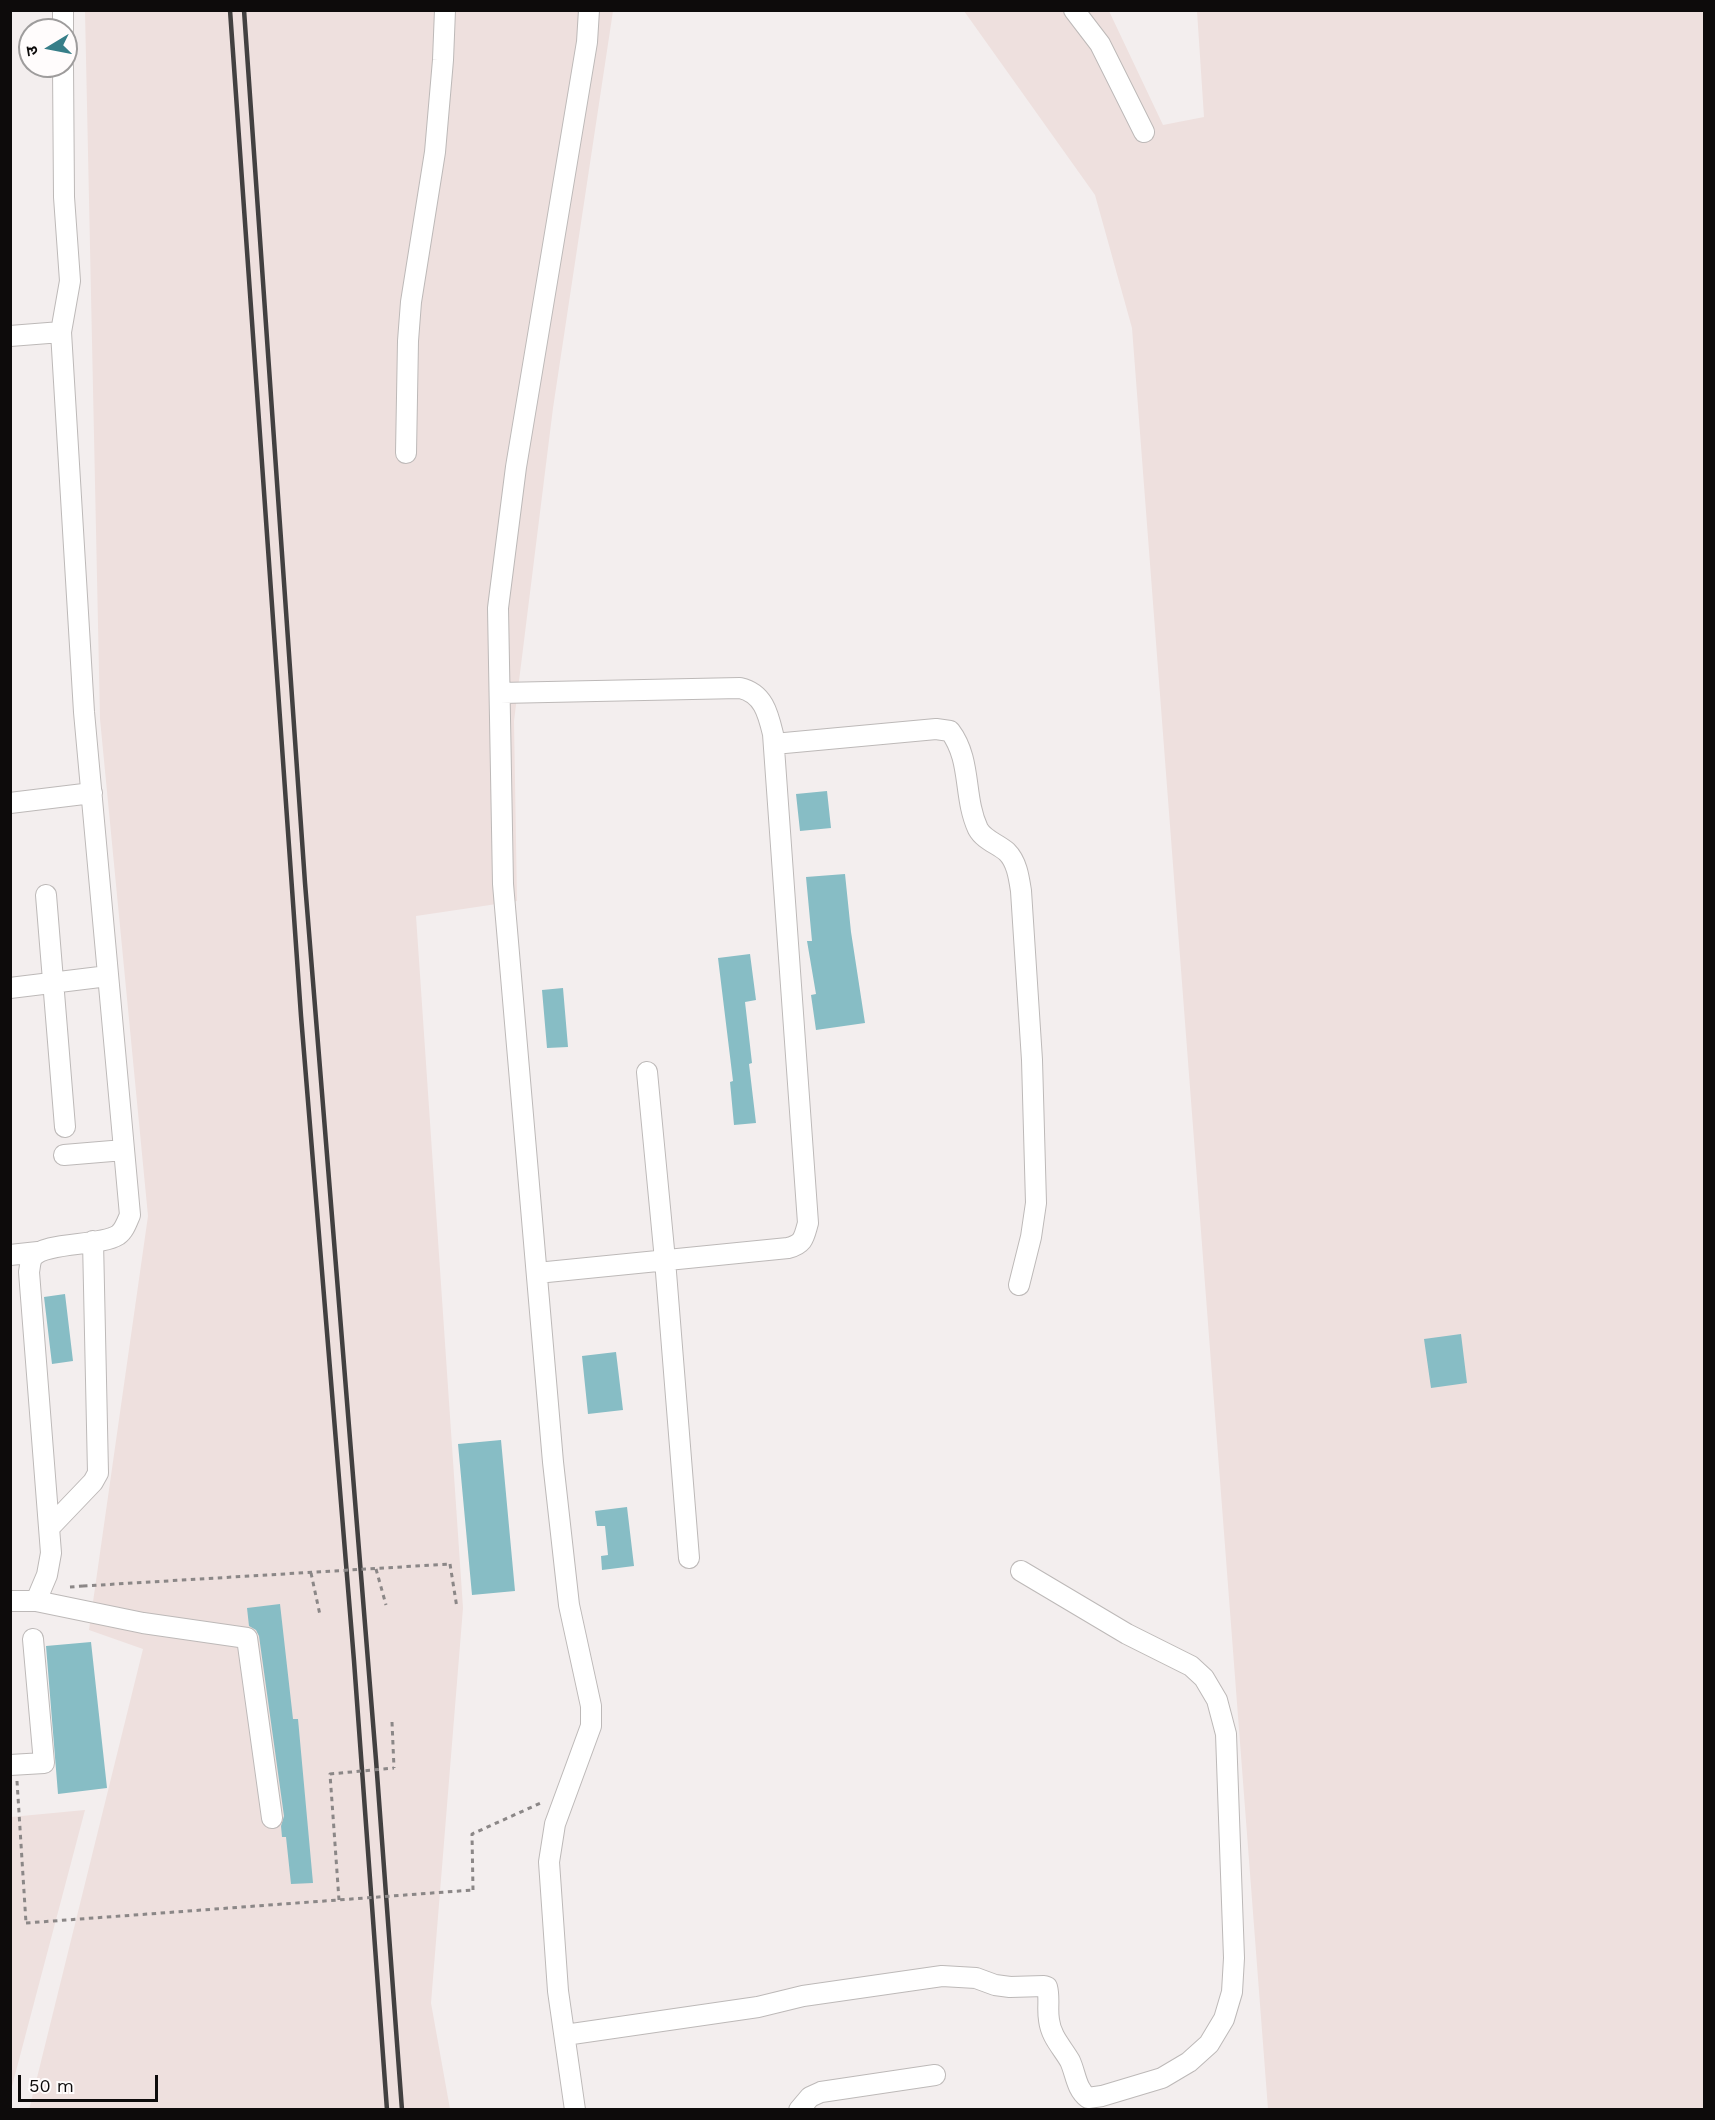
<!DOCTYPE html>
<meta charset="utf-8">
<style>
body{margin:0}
#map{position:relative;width:1715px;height:2120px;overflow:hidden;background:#f3eeee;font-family:"Work Sans","Noto Sans Devanagari",sans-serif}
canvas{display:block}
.frame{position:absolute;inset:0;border:12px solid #0d0b0b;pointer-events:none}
.north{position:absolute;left:18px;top:18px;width:60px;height:60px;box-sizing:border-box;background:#fffcfc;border:2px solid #9e9c9c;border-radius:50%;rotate:260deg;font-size:16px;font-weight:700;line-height:24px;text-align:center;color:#0d0b0b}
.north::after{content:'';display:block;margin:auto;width:21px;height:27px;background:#377e88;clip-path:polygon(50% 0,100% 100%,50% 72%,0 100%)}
.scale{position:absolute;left:18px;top:2075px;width:140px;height:27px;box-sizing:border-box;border:3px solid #0d0b0b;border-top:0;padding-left:8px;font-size:18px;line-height:21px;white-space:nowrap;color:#0d0b0b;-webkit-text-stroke:4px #fffcfc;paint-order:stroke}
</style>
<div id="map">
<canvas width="1715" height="2120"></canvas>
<div class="frame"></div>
<div class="north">उ</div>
<div class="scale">50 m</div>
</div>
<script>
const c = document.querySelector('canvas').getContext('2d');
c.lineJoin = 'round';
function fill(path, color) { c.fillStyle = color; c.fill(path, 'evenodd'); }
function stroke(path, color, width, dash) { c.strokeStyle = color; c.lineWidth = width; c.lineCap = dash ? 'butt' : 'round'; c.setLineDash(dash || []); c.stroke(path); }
const built = new Path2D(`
 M85,11H613L553,408L514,721L517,901L416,916L463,1608L431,2003L450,2109L29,2110L143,1649L89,1630L148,1216L100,719Z
 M964,11H1109L1163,125L1204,117L1197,11H1704V2109H1268L1132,328L1095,195Z
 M85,1810L11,2090V1817Z`);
const building = new Path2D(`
 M827,791L831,828L800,831L796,794Z
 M845,874L851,932L865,1023L816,1030L811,995L816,994L807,941H812L806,877Z
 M750,954L756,1000L745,1002L752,1063L749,1064L756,1123L734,1125L730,1082L733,1081L718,958Z
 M563,988L568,1047L547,1048L542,990Z
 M65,1294L73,1361L52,1364L44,1297Z
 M1461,1334L1467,1383L1431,1388L1424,1339Z
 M616,1352L623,1410L588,1414L582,1356Z
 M501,1440L515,1591L472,1595L458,1444Z
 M627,1507L634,1566L602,1570L601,1556L608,1555L605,1526H597L595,1511Z
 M280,1604L293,1719H298L313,1883L291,1884L286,1837H282L281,1826L284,1816L259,1636L256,1630L249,1626L247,1608Z
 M91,1642L107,1788L58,1794L46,1646Z`);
const path = new Path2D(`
 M450,1564L457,1608
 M376,1569L386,1605
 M311,1573L320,1615
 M70,1587L83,1586
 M392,1722L394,1768
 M17,1781L26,1923
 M473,1890L472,1834L543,1802`);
const minor = new Path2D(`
 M63,10V30
 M1074,10L1100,44L1144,132
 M10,336L61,332
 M406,453L408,341L411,302L435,152L443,60L445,10
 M500,693L740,688C763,693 768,713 773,734L808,1223C804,1237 804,1244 788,1248L537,1273
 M774,744L936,729L950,731C972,760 963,797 978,829C984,840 998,844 1007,852C1017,862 1019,878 1021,891L1032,1060L1036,1203L1031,1237L1019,1285
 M10,803L92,793
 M46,895L65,1127
 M10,988L108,976
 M647,1072L665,1260L689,1558
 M64,1155L124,1150
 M10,1255L38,1252
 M50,1527L93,1482L98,1473L93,1241
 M10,1601H36L143,1623L247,1638L272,1818
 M36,1601L47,1575L51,1553L29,1272C30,1267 30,1262 32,1258C44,1241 99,1247 118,1235C124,1231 127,1222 130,1215L84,712L61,332L70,281L64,197L63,66
 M10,1765L44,1763L33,1639
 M565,2035L758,2007L803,1996L942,1976L976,1978L995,1985L1010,1987L1044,1986L1047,1987C1050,1998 1047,2009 1049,2020C1051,2037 1062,2047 1070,2061C1076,2074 1076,2089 1088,2098L1102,2096L1162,2078L1189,2062L1209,2044L1224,2019L1232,1992L1234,1958L1226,1734L1217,1700L1204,1678L1191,1666L1127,1634L1021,1571
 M575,2110L558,1991L549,1862L555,1824L591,1726V1706L569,1605L553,1462L503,884L498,608L516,467L587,42L589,10
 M799,2110L810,2097L821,2092L935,2075`);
const rail = new Path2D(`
 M230,10L301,1016L354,1661L387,2110
 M244,10L305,883L376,1760L402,2110`);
const pathBridge = new Path2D(`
 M83,1586L450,1564
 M339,1900L330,1774L394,1768
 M26,1923L473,1890`);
fill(built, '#eee0de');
fill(building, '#87bdc5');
stroke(minor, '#bdb9b8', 22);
stroke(path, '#8b8787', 3, [4.5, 4.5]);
stroke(minor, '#fff', 20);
stroke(rail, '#424040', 4.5);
stroke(pathBridge, '#8b8787', 3, [4.5, 4.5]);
</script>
